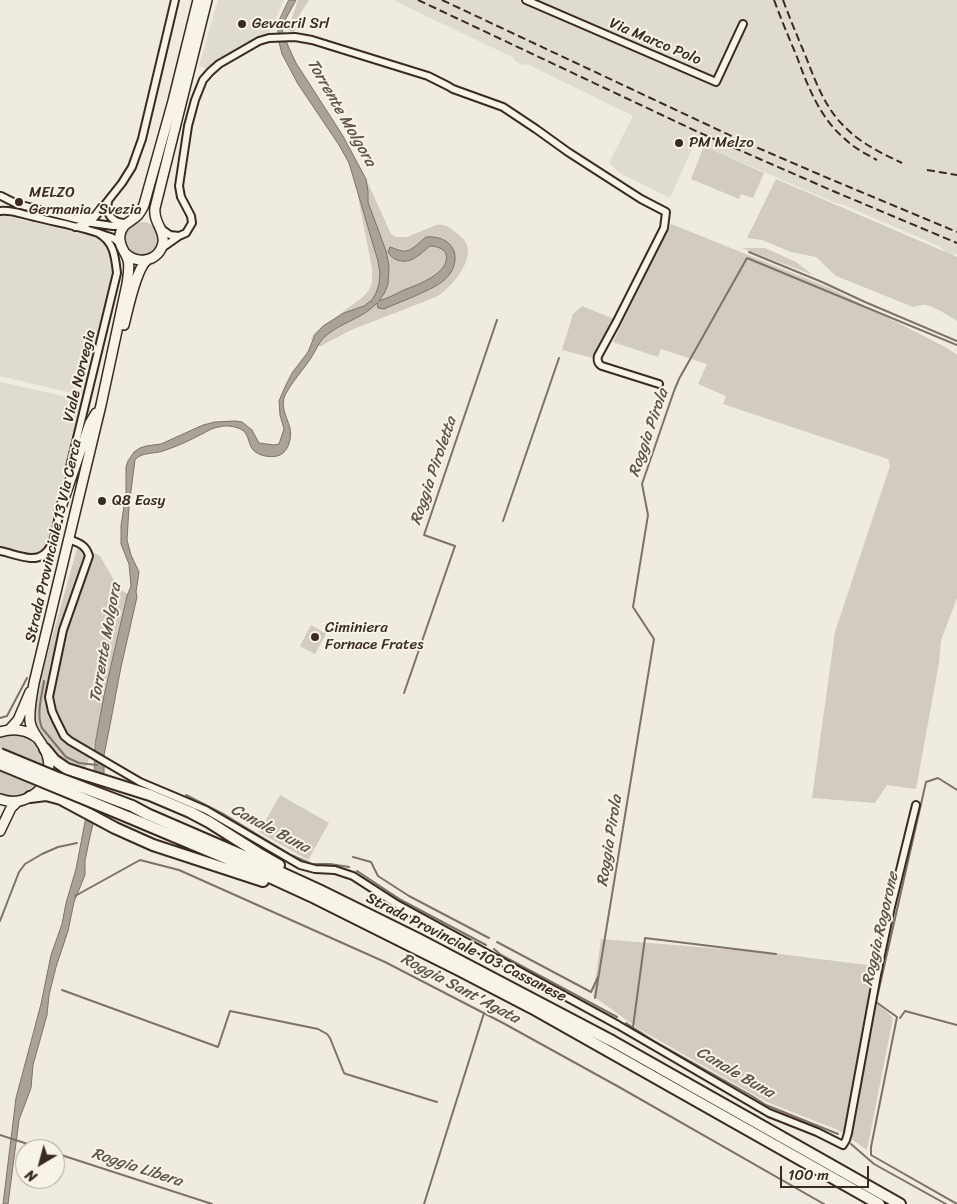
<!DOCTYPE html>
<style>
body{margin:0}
#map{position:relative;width:957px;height:1204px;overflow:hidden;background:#efebe0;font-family:Sriracha,sans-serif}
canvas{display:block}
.north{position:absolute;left:15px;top:1139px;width:50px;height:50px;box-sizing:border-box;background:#f7f3e8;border:1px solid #aca397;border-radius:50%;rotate:217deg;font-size:14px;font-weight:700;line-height:20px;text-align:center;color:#3b2a1e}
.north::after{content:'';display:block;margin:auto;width:18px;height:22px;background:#3b2a1e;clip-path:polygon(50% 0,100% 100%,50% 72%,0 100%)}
.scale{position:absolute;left:780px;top:1166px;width:89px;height:22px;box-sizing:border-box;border:2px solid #3b2a1e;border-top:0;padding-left:6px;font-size:15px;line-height:18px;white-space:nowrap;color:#3b2a1e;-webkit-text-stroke:4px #f7f3e8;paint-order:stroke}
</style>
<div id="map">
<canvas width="957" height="1204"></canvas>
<div class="north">N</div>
<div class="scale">100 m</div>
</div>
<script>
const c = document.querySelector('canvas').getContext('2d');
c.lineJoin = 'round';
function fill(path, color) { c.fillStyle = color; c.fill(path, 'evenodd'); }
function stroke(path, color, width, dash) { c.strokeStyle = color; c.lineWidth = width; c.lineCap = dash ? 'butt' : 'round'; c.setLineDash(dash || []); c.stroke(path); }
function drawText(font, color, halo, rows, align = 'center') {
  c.font = font + ' Sriracha,sans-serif'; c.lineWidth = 4; c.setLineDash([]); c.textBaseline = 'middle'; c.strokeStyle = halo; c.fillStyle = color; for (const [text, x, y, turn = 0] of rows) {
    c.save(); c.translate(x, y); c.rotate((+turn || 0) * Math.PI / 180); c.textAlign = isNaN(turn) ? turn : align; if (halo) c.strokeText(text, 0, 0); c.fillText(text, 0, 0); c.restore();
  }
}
const built = new Path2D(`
 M218,0H284L269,33L206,68L199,66Z
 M393,0H518L528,5L530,0H957V254L951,255L945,252L941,247L844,205L833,202L695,142L670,198L620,173L609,163L633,116L527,64L523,65L515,61L512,57Z
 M0,215L103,238L109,249L114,274L84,396L0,376Z
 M0,382L82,400L47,552L35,555L0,546Z`);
const green = new Path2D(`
 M298,0H309L300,14L294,33L288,30Z
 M704,146L764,173L753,198L741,194L739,199L691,179Z
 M361,174L367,181L391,234L396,237H407L436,225C444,224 448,226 454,231C459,235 465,239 467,245C473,263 450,289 436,297L351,330L321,346C315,346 314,344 311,339L314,333L363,297L369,290L372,283V268L359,202L358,195Z
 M776,179L957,257V321C950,316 935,307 926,305C922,304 918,306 913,307L836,276L816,257L791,252L762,240L747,238Z
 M125 239a17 17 0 1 1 34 0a17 17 0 1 1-34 0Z
 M671,224L830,288L947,348L957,355V598L941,640L939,663L916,789L887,785L875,803L812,798L835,632L890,466L888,459L723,404L726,396L698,384L707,364L661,349L658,357L613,342Z
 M742,248H765L796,262L813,275Z
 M582,306L614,319L593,358L562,350L573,314Z
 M78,545L100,556L117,585L121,590L128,594L94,744L85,771L66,763L53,750L41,735L35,722L37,691Z
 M311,625L326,634L315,654L300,646Z
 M13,733C37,737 39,743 46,764L36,789C22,796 15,800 0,794V736Z
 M280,795L329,823L308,860L259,832Z
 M601,939L772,953L875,966L870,996L893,1018L867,1150L838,1130L767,1102L639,1029L593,996Z`);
const water = new Path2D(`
 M289,0H296L284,22L282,28L283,33L289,48L296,63L343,136L366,179L368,191V202L386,251L389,266L388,284L385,292L379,301C388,298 396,294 404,290C417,285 451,273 446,254C444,248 435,246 430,246C421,253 413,263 401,261C395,260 391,257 388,252L390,247C394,248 397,250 402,251C411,253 419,242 426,237C436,236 448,239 453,249C455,252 455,256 455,260C453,282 429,289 413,297C403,301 393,305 384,309L378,308L377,303C364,317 347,321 332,331C328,334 324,337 321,341C317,346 315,352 311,358C303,370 292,382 285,395C280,407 287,417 290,428C292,437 289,451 280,455C276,457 270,457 265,456C242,451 255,434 238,428C232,426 225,425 219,427C211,428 205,433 198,436C187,442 175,447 163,451C154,454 141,452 135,460L129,506L127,540L131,555L139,572L136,592L137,597L121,667L110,725L104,755V776L89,841L85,861V875L74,902L68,931L56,967L49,995L47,1015L33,1065L31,1088L19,1120L8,1204H3L16,1098L41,1004L51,955L62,924L66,903L76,869L94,775L95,744L104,696L127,596L131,586L129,564L121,544V526L126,493V467L128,461L134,452L140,448L146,446L161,444L203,425L215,422L235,421L242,422L252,430L259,443L274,445L279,444L284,429L280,415L279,401L285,387L292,373L308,352L315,335L323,326L344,313L364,306L372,300L376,293L379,284L380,274L378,261L349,163L339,145L298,84L282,54L278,38V23Z`);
const stream = new Path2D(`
 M749,252L822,282L865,302L957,341
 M503,521L559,358
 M44,681C42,695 36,714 42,728L66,757L79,763L97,765
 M404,693L455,546L424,535L497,320
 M0,718L7,716L27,678
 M186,795L225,815L291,855L312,864H330L349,867
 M353,857L371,862L378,876L409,896L489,938
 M357,871L401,900L486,945
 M75,896L140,860L179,870L385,962L503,1023L619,1087L824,1204
 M0,921L19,872L25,864L42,854L58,847L77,843
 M497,942L591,992L598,977
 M494,949L501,955L617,1017
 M62,990L218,1047L230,1011L318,1029L327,1034L330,1038L344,1073L346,1074L437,1102
 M595,998L654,639L633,607L648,515L642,484L674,391L679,379L747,258L957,345
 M900,1018L905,1011L957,1025
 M626,1023L654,1041L752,1096L766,1105L838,1134
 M633,1027L645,938L776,954
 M0,1135L43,1149
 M851,1144L874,1164L946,1204
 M55,1153L212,1204
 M424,1204L484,1013
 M957,1204L871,1155V1147L897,1017L876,1002L926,782L938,778L957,790`);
const minor = new Path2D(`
 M526,0L716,82L743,24
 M1,196L17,204L92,223L113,226H119L125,224
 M108,202C105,214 113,223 125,223
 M0,211C11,209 24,215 35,217C58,223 84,227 107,236C112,237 117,240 120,244
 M76,218L88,216L98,212
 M75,227L87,224L95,217L122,183L132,167L142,139L175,0
 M160,228L170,235L179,236
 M162,248L179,236L186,233L192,223L191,216L181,197L179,186L188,126L195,100L203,80L210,72L219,64L259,41L269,38L295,37L312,40L428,76L448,86L453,89L503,107L536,129L568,152L641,199L666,212L664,228L616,323L598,356C597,360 598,364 602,366L659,384
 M69,471L117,273C115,256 114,242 98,233
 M69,539C79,543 86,545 89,556L63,630L49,697L52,711L56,720L64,736L70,741L140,782L178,798L206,810L300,865L315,869L335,870L353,876L398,905L618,1025L769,1113L817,1132L843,1145L846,1140L848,1133L879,964L891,907L916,805
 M0,551C10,553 20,557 30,558C55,560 56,527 60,510`);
const major = new Path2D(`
 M125,253C137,265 159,262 163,243C165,229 153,223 155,208L207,0
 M124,325C128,309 136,269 147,260
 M59,513L90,423L96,413
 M9,730L18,720L30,692
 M0,732C13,728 25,729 36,737
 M0,799C11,803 23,802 33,795C49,785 53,764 44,748C39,738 31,732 30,721C29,709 32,695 34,683L101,405L127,284C128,276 130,268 128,260C125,251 118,245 120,235C122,223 131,222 138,215C141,211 144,206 145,201L173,101L198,0
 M0,831L11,808L18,801`);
const highway = new Path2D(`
 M45,749L54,760L67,769L150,795L190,812L209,822L258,853L279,865
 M30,797L46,795L61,799L115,828L153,845L263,881
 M132,806L147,814L258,862L319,890L418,939L612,1041L900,1204
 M128,817L254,870L315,898L459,970L532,1008L879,1204`);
const rail = new Path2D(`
 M418,0L698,132L833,191L957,243
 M442,0L742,141L830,179L957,232
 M774,0C781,19 789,38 797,57C808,87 820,118 845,139C854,148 866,154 877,160
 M783,0C790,19 798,38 806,57C816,83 826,110 847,129C862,144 883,154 902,163
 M927,170L957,175`);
const highwayBridge = new Path2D(`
 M0,754L58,778L132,806
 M0,764L128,817`);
const markers = [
 [242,24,5,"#3b2a1e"],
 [679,143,5,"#3b2a1e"],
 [19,202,5,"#3b2a1e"],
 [102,501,5,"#3b2a1e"],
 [315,637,5,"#3b2a1e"]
];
const poiNames = [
 ["Gevacril Srl",252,24],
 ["PM Melzo",689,143],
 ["MELZO",29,193],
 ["Germania/Svezia",29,210],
 ["Q8 Easy",112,501],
 ["Ciminiera",325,628],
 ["Fornace Frates",325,645]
];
const streetNames = [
 ["Via Marco Polo",655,42,23],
 ["Viale Norvegia",80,376,-76],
 ["Strada Provinciale 13 Via Cerca",54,541,-77],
 ["Strada Provinciale 103 Cassanese",466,948,27]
];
const waterNames = [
 ["Torrente Molgora",341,113,60],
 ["Roggia Pirola",649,433,-71],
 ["Roggia Piroletta",434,471,-71],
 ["Torrente Molgora",106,643,-80],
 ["Canale Buna",270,829,28],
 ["Roggia Pirola",610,841,-81],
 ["Roggia Rogorone",881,929,-77],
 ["Roggia Sant'Agata",460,989,28],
 ["Canale Buna",735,1073,30],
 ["Roggia Libera",137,1168,18]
];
fill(built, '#e0dbd0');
fill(green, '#d1cbc0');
fill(water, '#aaa296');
stroke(water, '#7e7266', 1);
stroke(stream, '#7e7266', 2);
stroke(minor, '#3b2a1e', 10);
stroke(major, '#3b2a1e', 12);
stroke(highway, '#3b2a1e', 14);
stroke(minor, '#f7f3e8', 6);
stroke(major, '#f7f3e8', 9);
stroke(highway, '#f7f3e8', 10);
stroke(rail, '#3b2a1e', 2, [8, 4]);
stroke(highwayBridge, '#3b2a1e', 14, []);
stroke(highwayBridge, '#f7f3e8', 10);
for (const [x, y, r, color] of markers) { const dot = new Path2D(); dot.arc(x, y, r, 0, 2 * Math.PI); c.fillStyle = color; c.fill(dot); stroke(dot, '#f7f3e8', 2); }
drawText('15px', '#3b2a1e', '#f7f3e8', poiNames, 'left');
drawText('15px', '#3b2a1e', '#f7f3e8', streetNames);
drawText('italic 16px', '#625448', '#f7f3e8', waterNames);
</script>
